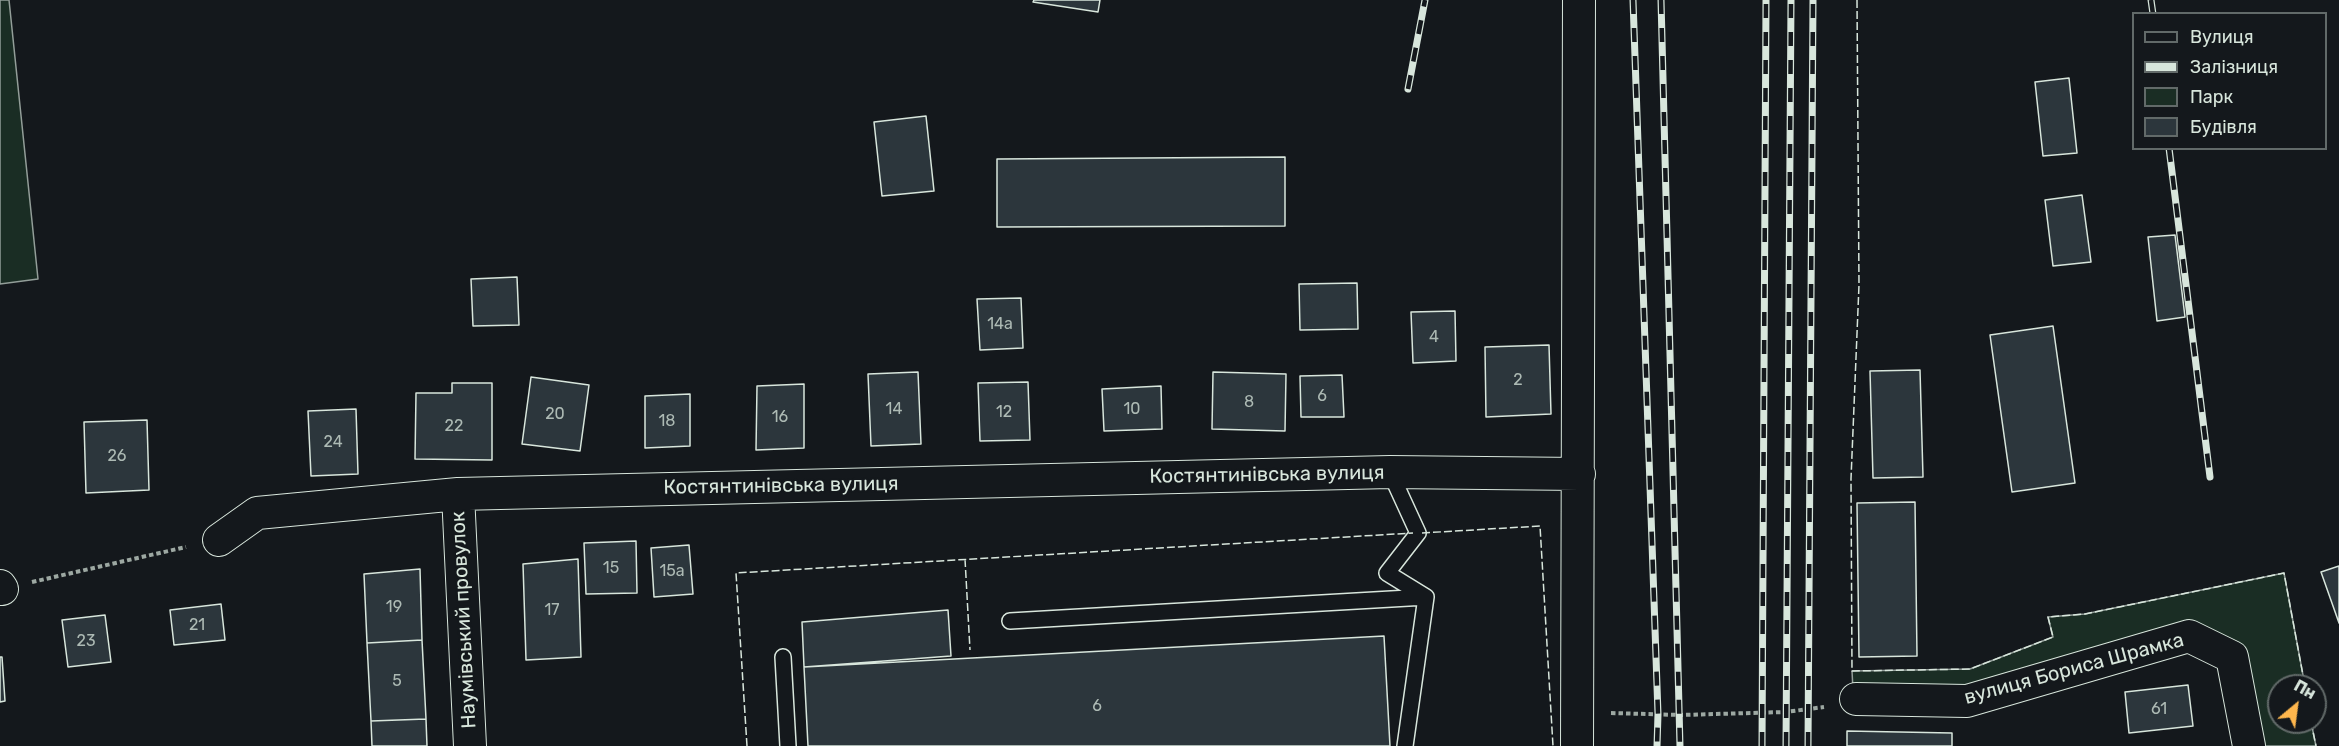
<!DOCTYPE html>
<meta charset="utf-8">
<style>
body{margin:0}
#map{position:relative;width:2339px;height:746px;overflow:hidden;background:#14181c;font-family:Rubik,sans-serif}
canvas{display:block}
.legend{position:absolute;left:2132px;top:12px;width:195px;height:138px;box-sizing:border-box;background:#14181c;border:2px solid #626a69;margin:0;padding:8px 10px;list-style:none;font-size:18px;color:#d8e6dc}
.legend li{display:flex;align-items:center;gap:12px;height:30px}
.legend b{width:30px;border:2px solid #626a69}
.north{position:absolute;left:2267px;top:674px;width:60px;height:60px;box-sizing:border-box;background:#14181c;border:2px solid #626a69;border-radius:50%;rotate:29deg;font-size:16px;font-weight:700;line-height:24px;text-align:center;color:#d8e6dc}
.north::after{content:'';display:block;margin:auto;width:21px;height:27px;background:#ffb74d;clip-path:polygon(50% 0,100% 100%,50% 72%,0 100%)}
</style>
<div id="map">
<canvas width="2339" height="746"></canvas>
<ul class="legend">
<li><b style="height:8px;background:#14181c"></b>Вулиця</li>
<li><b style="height:8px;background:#d8e6dc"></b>Залізниця</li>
<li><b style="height:16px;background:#1a2d24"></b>Парк</li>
<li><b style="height:16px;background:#2c363c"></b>Будівля</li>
</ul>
<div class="north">Пн</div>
</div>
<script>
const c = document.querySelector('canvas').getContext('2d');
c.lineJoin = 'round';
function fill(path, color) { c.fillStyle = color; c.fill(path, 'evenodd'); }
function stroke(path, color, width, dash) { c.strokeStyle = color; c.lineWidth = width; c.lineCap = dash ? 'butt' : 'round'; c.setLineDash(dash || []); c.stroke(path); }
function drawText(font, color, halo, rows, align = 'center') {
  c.font = font + ' Rubik,sans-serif'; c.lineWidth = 4.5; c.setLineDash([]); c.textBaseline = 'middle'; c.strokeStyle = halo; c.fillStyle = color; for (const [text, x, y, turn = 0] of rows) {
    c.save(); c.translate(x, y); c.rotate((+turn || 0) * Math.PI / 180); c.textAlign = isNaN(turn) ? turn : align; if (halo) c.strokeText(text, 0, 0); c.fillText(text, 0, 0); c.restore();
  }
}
const green = new Path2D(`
 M0,0H9L38,279L0,284Z
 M2284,573L2305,686H2279V722H2311L2316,746H2258L2239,648L2188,620L1964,694L1853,690L1852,671L1970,669L2053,637L2048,617L2085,614Z`);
const building = new Path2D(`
 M1034,0H1100L1098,12L1033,2Z
 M2069,78L2077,153L2043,156L2035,82Z
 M926,116L934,191L882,196L874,122Z
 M1285,157V226L997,227V159Z
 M2082,195L2091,262L2053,266L2045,200Z
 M2175,235L2185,317L2157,321L2148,237Z
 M517,277L519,325L473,326L471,279Z
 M1357,283L1358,329L1300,330L1299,284Z
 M1021,298L1023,348L980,350L977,299Z
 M1455,311L1456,361L1413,363L1411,312Z
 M2053,326L2075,483L2012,492L1990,335Z
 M1549,345L1551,414L1486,417L1485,347Z
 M1920,370L1923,477L1873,478L1870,371Z
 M918,372L921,444L871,446L868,374Z
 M1213,372L1286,374L1285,431L1212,429Z
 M1342,375L1344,417H1301L1300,376Z
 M531,377L589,385L580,451L522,444Z
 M1028,382L1030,440L980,441L978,383Z
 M452,383H492V460L415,459L416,393H452Z
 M804,384V448L756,450L757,386Z
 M1161,386L1162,429L1104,431L1102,389Z
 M690,394V446L645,448V396Z
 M356,409L358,474L311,476L308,411Z
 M147,420L149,490L86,493L84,422Z
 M1915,502L1917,656L1859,657L1857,503Z
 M636,541L637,593L586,594L584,543Z
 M689,545L693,594L654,597L651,548Z
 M578,559L581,657L526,660L523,564Z
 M2339,566V623L2321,572Z
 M420,569L422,640L367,643L364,574Z
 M221,604L225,640L174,645L170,610Z
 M948,610L951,656L804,667L802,622Z
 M105,615L111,662L68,667L62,620Z
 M1384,636L1390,746H808L804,667Z
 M422,640L426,719L371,721L367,643Z
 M0,657H2L5,701L0,702Z
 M2188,685L2193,726L2129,733L2125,692Z
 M426,719L427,746H372L371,721Z
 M1847,731L1952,733V746H1847Z`);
const path = new Path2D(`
 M32,582L186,547
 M1611,713L1681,715L1786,712L1824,707`);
const service = new Path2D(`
 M1390,472L1418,533L1387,573L1426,597L1405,746
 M1010,621L1426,597
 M783,657L788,746`);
const minor = new Path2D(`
 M458,494L470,746
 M219,540L257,513L458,494L1390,472L1579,474
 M0,586L2,589
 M1856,699L1967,701L2189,636L2232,657L2249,746
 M1577,746L1579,0`);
const rail = new Path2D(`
 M1633,0L1658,714L1657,746
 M1661,0L1680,746
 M2151,0L2153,14
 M1408,89L1425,0
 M2169,148L2210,477
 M1762,746L1766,0
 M1786,746L1791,0
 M1808,746L1813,0`);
const fence = new Path2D(`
 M1857,0L1859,285L1851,479L1852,671L1970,669L2053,637L2048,617L2085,614L2284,573L2305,686
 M1422,533L1540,526L1553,746
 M965,559L970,650
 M2311,722L2316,746
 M747,746L736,573L1413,533`);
const numberNames = [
 ["14а",1000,324],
 ["4",1434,337],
 ["2",1518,380],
 ["6",1322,396],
 ["8",1249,402],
 ["14",894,409],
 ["10",1132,409],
 ["12",1004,412],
 ["20",555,414],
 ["16",780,417],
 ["18",667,421],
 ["22",454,426],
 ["24",333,442],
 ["26",117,456],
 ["15",611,568],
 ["15а",672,571],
 ["19",394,607],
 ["17",552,610],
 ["21",197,625],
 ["23",86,641],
 ["5",397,681],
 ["6",1097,706],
 ["61",2159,709]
];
const streetNames = [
 ["Костянтинівська вулиця",1267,475,-1],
 ["Костянтинівська вулиця",781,486,-1],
 ["Наумівський провулок",464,620,-93],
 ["вулиця Бориса Шрамка",2074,669,-15]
];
fill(green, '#1a2d24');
stroke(green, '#939e99', 1.5);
fill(building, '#2c363c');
stroke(building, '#d8e6dc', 1.5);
stroke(service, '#d8e6dc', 18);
stroke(minor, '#d8e6dc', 34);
stroke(path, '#9da8a2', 4, [4.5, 3]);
stroke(service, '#14181c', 15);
stroke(minor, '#14181c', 32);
stroke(rail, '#d8e6dc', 7);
stroke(rail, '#14181c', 4.5, [14]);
stroke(fence, '#d8e6dc', 1.5, [8, 3]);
drawText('16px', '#adbab4', null, numberNames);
drawText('20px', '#d8e6dc', '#14181c', streetNames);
</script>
